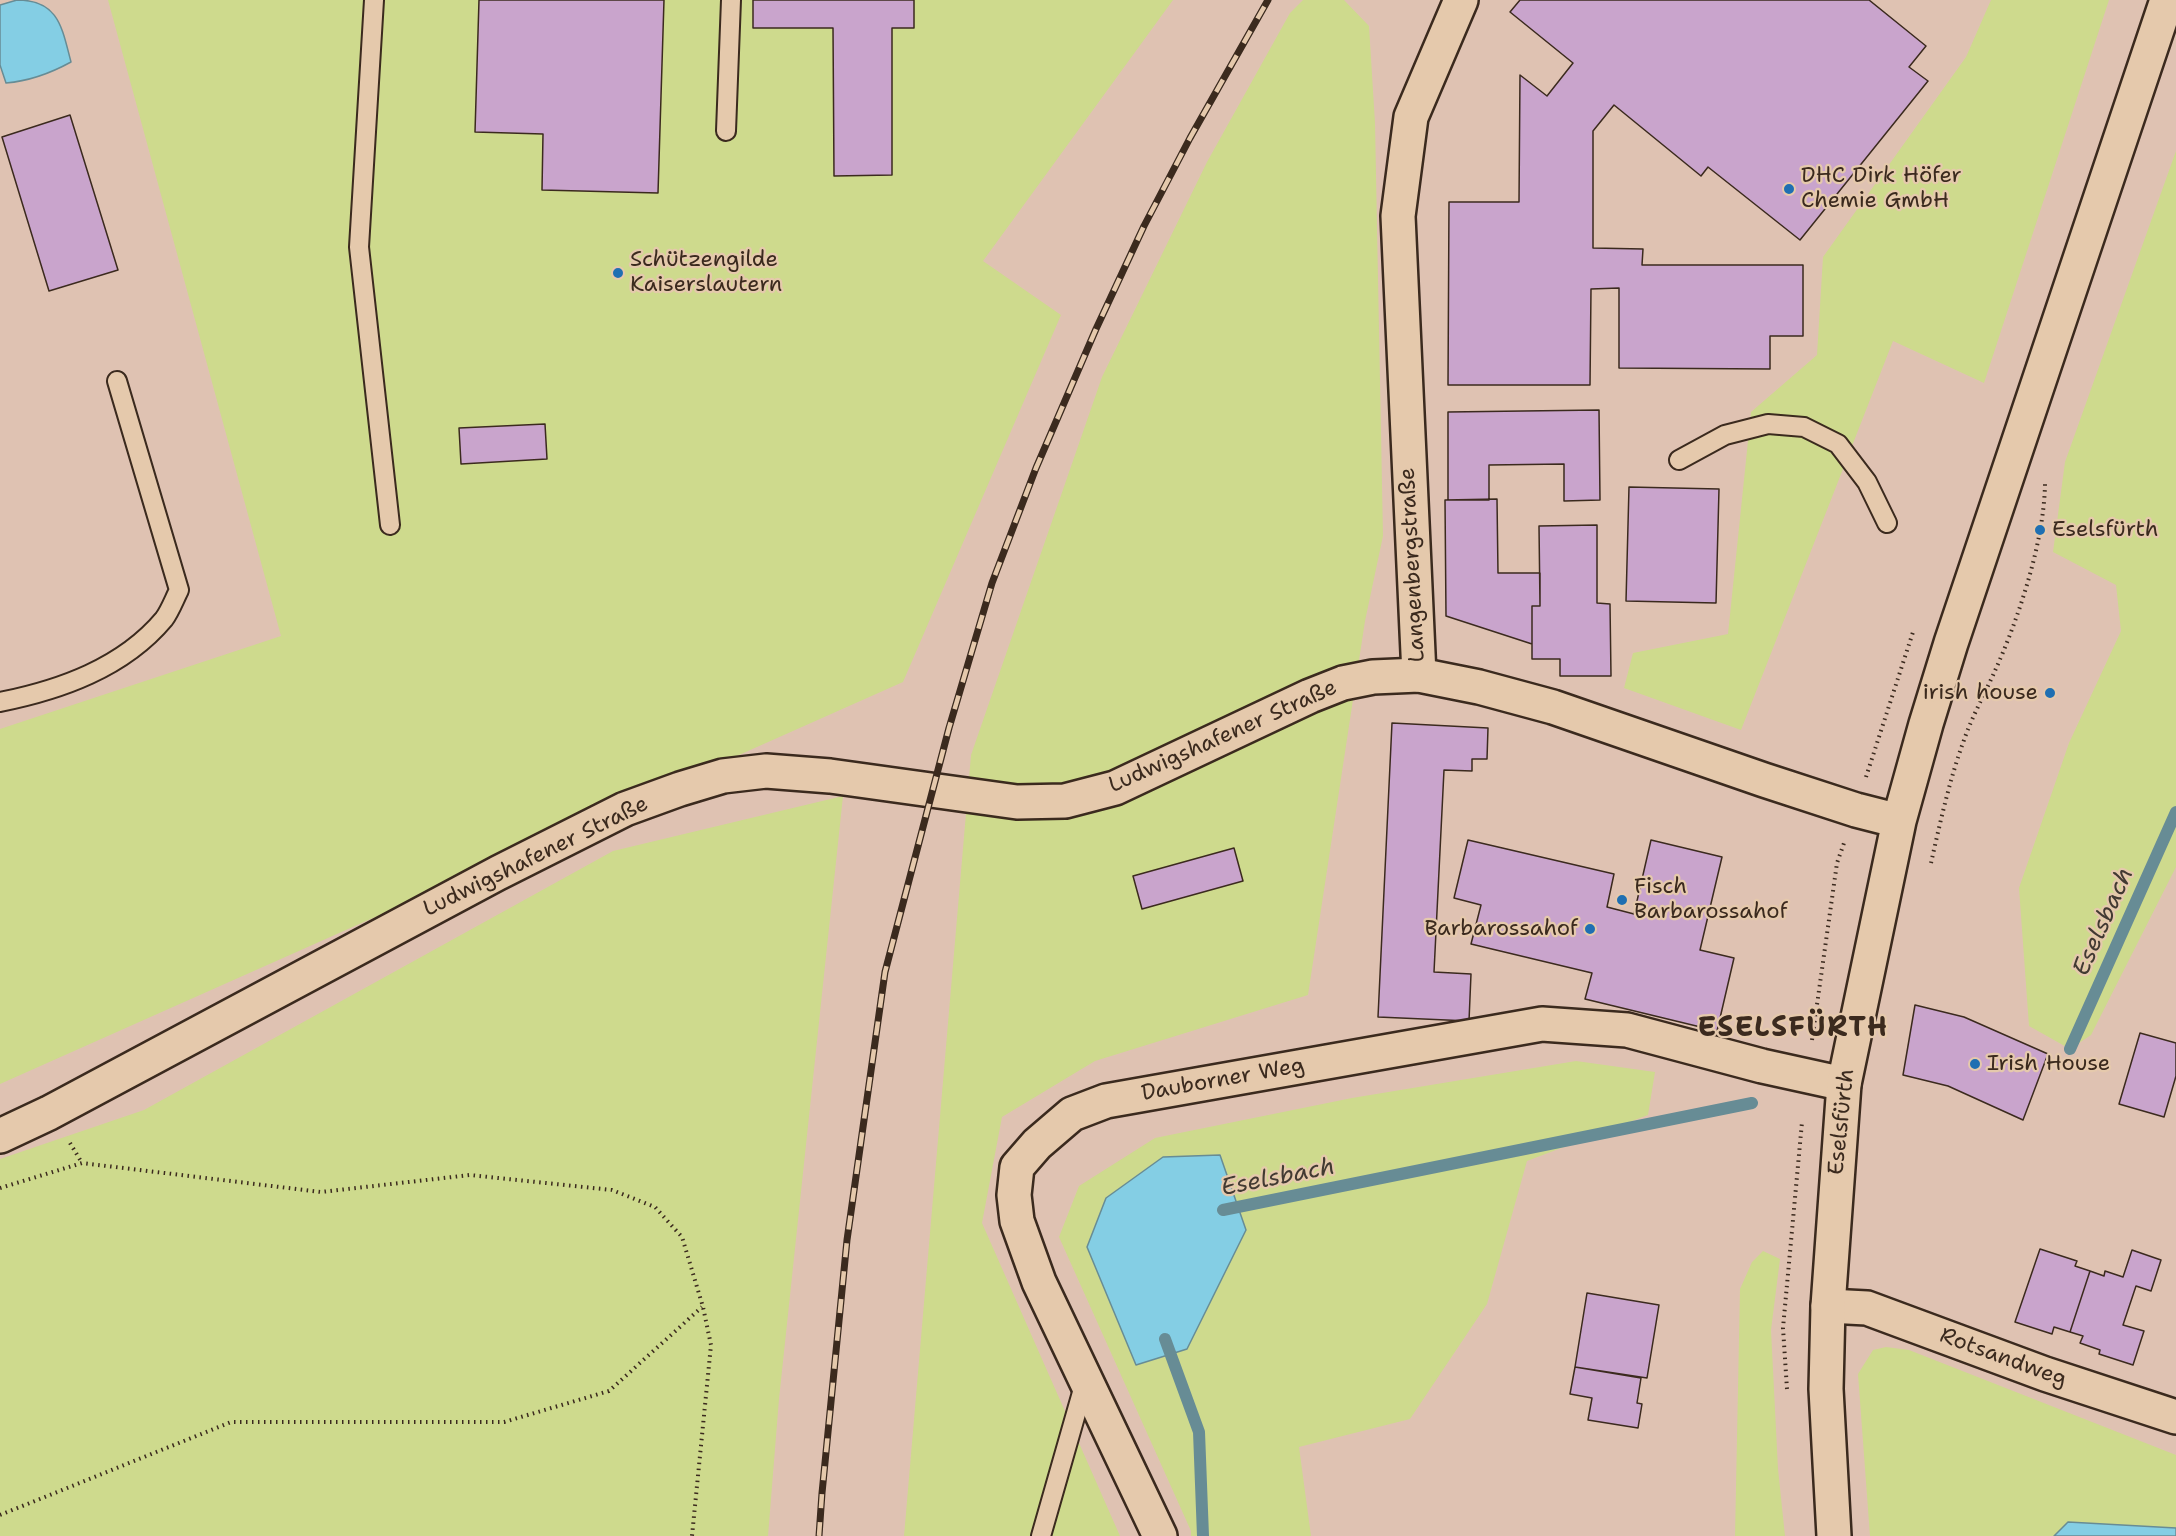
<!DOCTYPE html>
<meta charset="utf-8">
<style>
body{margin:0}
canvas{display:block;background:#dfc2b2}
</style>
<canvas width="2176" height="1536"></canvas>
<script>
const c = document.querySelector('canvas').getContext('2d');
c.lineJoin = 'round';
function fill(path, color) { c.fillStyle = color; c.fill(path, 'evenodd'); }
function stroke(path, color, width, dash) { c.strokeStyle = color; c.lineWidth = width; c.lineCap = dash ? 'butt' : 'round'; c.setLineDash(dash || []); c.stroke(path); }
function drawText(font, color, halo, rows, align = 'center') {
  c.font = font + ' "Shantell Sans",sans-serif'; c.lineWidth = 4.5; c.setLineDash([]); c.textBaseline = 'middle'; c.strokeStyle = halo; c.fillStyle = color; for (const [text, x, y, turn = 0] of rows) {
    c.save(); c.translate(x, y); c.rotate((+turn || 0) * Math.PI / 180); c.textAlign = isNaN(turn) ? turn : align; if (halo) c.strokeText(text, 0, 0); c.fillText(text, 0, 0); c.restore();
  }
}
const green = new Path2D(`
 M108,0H1173L983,261L1061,315L903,682L0,1084V729L281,636Z
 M1303,0H1344L1369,26L1375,123L1383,536L1365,621L1308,995L1095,1061L1002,1117L982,1223L1120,1536H904L971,755L1102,377L1207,162L1290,13Z
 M1991,0H2109L1984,383L1893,341L1741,730L1624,688L1633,653L1728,634L1751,412L1817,355L1823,257L1966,57Z
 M2176,151V867L2091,1035L2070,1049L2029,1026L2019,888L2069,743L2121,631L2116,585L2053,552L2065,462Z
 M843,796L779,1399L768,1536H0V1159L144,1110L613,851Z
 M1576,1061L1655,1072L1648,1115L1527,1161L1487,1304L1410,1419L1299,1447L1311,1536H1191V1531L1059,1237L1079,1186L1155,1138L1352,1098Z
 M1763,1251L1780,1259L1771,1330L1778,1469L1785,1536H1735L1740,1289L1752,1262Z
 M1886,1347L1909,1350L2176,1455V1528L2068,1522L2054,1536H1870L1858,1374L1873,1350Z`);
const water = new Path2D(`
 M17,0C59,0 62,28 71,62C51,73 30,81 6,83L0,65V5Z
 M1220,1155L1246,1230L1187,1349L1136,1365L1087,1247L1106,1198L1163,1157Z
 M2068,1522L2176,1528V1536H2054Z`);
const stream = new Path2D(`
 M2070,1049L2176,812
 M1223,1210L1752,1103
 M1165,1339L1199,1432L1203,1536`);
const building = new Path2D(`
 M479,0H664L658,193L542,190L543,134L475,132Z
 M753,0H914V28H892V175L834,176L833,28H753Z
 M1520,0H1869L1926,46L1909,67L1928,81L1800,240L1708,167L1701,176L1614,105L1593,131V248L1643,249L1642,265H1803V336H1770V369L1619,368V288L1591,289L1590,385H1448L1449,202H1519L1520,75L1547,96L1573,63L1510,12Z
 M70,115L118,270L49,291L2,137Z
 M1599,410L1600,500L1564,501V464L1489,465V500H1448V412Z
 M545,424L547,459L461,464L459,428Z
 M1629,487L1719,489L1716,603L1626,601Z
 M1497,499L1498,573H1540V606H1532V644L1446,616L1445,500Z
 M1597,525V603L1610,604L1611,676H1560V659H1532V606H1540L1539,526Z
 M1392,723L1488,728L1487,759H1472V771L1444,770L1434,972L1471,974L1469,1021L1378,1017Z
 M1468,840L1614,874L1607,907L1634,914L1651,840L1722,857L1700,950L1734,958L1717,1031L1585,999L1592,973L1471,944L1481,905L1454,898Z
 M1234,848L1243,881L1142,909L1133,876Z
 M1915,1005L1964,1017L2048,1054L2023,1120L1948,1086L1903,1075Z
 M2140,1033L2176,1043V1076L2164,1117L2119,1104Z
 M2040,1249L2077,1261L2075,1266L2090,1271L2070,1332L2054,1327L2052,1334L2015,1322Z
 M2132,1250L2161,1260L2151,1291L2136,1286L2123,1325L2144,1331L2133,1365L2099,1354L2100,1350L2080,1343L2083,1336L2070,1332L2090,1271L2104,1276L2105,1271L2123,1277Z
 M1587,1293L1659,1305L1647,1378L1575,1367Z
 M1575,1367L1641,1378L1637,1403L1642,1404L1638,1428L1588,1420L1592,1398L1570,1394Z`);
const path = new Path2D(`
 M1866,777L1913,632
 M1931,863C1940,823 1950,778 1964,740C1972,717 1984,695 1994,673C2018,620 2044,543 2045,484
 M1812,1040L1837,863L1844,843
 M70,1143L82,1163
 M0,1188L82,1163L321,1192L470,1175L612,1190L655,1207L682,1237L703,1307L711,1345L692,1536
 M1787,1389L1783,1328L1802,1122
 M0,1515L231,1422H504L609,1391L702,1307`);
const lane = new Path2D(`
 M374,0L359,247L390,525
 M726,131L731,0
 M1679,460L1725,435L1768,424L1804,427L1838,444L1867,482L1887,523
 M0,702C60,690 123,668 164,619C170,611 174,600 179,590L117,381
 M1041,1536L1085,1382`);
const street = new Path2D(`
 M1419,675L1398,216L1411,117L1461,0
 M1828,1306L1867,1308L2045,1374L2176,1417
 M1160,1536L1039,1282L1017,1221L1014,1195L1017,1167L1037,1144L1072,1114L1106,1101L1542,1024L1627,1030L1762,1066L1844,1084`);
const secondary = new Path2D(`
 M0,1136L49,1113L498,873L625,809L680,789L723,776L766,771L830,776L1017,802L1065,801L1115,788L1310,696L1343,683L1373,677L1419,675L1479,687L1553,707L1764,780L1856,810L1899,821
 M1834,1536L1826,1389L1828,1306L1844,1084L1899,821L1926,724L1951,643L2167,0`);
const rail = new Path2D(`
 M819,1536L822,1493L847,1240L885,972L949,728L992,583L1036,468L1096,329L1144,226L1190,138L1268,0`);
const markers = [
 [1789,189,6,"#1f6fb2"],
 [618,273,6,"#1f6fb2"],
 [2040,530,6,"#1f6fb2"],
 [2050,693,6,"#1f6fb2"],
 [1622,900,6,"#1f6fb2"],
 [1590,929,6,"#1f6fb2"],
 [1975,1064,6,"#1f6fb2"]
];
const poiNames = [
 ["DHC Dirk Höfer",1801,176],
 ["Chemie GmbH",1801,201],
 ["Schützengilde",630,260],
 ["Kaiserslautern",630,285],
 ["Eselsfürth",2052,530],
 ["irish house",2038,693,"right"],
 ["Fisch",1634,887],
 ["Barbarossahof",1634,912],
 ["Barbarossahof",1578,929,"right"],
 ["Irish House",1987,1064]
];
const streetNames = [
 ["Langenbergstraße",1413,565,-93],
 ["Ludwigshafener Straße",1223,737,-24],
 ["Ludwigshafener Straße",536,857,-26],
 ["Dauborner Weg",1223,1080,-10],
 ["Eselsfürth",1842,1122,-84],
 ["Rotsandweg",2003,1358,20]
];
const waterNames = [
 ["Eselsbach",2104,922,-66],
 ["Eselsbach",1278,1178,-11]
];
const districtNames = [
 ["ESELSFÜRTH",1793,1029]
];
fill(green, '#ceda8d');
fill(water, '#84cee4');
stroke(water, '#678c95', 1.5);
stroke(stream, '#678c95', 12);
fill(building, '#c9a4cc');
stroke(building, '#3b2a1e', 1.5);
stroke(lane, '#3b2a1e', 22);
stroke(street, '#3b2a1e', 38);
stroke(secondary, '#3b2a1e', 38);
stroke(path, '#3b2a1e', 4, [1.5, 4.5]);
stroke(lane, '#e5c9ac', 18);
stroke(street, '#e5c9ac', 33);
stroke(secondary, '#e5c9ac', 33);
stroke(rail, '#3b2a1e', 7);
stroke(rail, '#e5c9ac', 4.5, [14]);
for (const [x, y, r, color] of markers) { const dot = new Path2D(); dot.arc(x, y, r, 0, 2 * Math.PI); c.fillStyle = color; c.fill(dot); stroke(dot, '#e5c9ac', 2); }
drawText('22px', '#3b2a1e', '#e5c9ac', poiNames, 'left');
drawText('22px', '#3b2a1e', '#e5c9ac', streetNames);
drawText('italic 24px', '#423a32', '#e5c9ac', waterNames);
c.letterSpacing = '1.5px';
drawText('bold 28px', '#3b2a1e', '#e5c9ac', districtNames);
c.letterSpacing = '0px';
</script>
